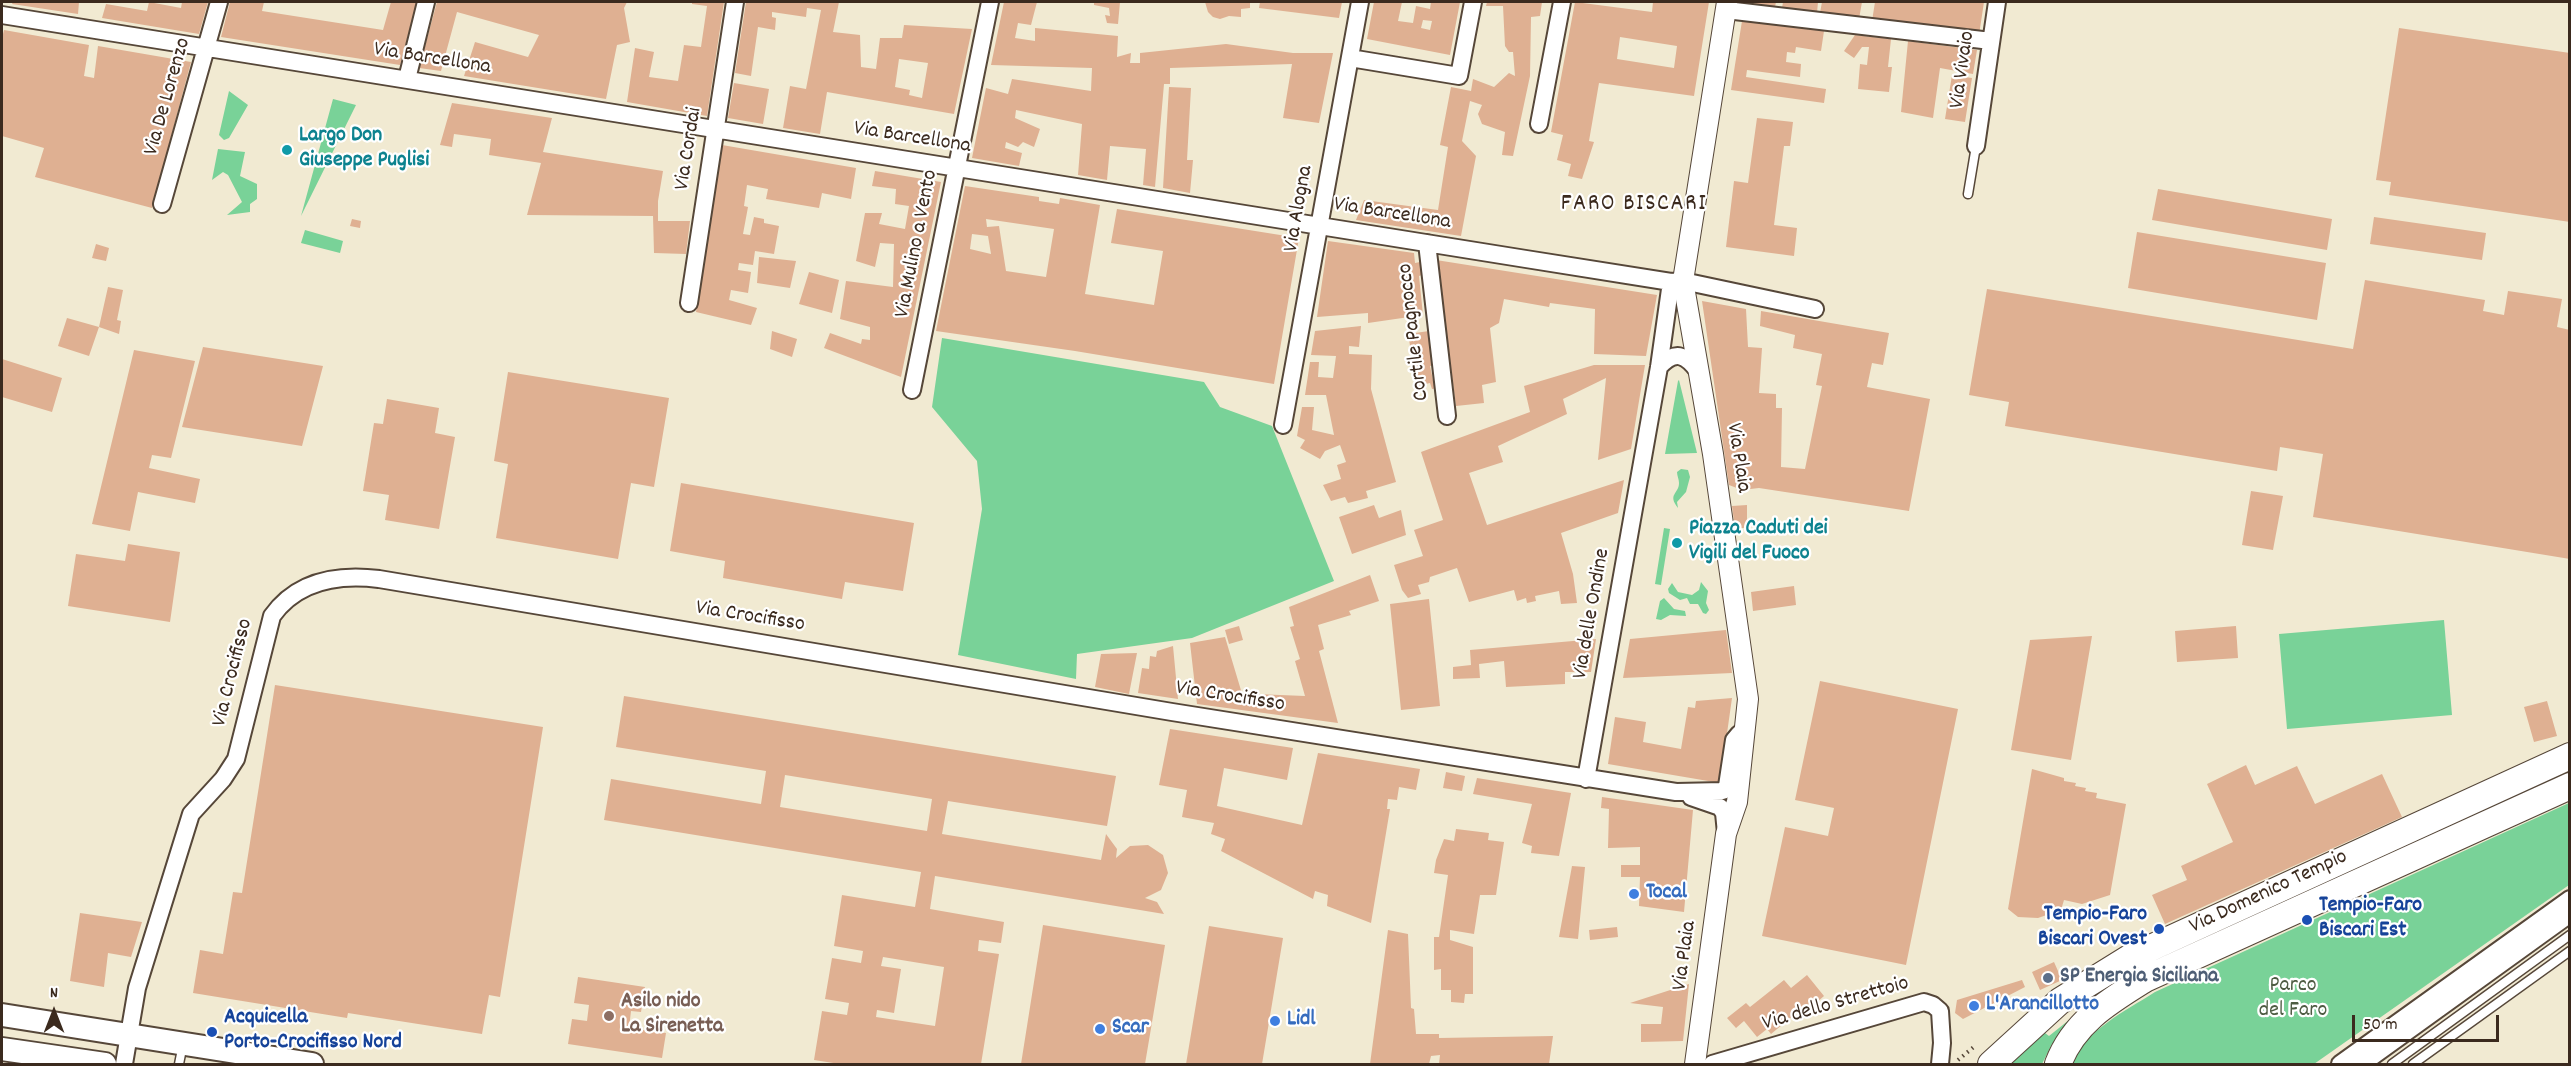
<!DOCTYPE html>
<style>
body{margin:0}
#map{position:relative;width:2571px;height:1066px;overflow:hidden;background:#f1ead2;font-family:Dekko,sans-serif}
canvas{display:block}
.frame{position:absolute;inset:0;border:3px solid #3b2a1e;pointer-events:none}
.north{position:absolute;left:24px;top:982px;width:60px;height:60px;-webkit-text-stroke:4px #fff;paint-order:stroke;rotate:0deg;font-size:16px;font-weight:700;line-height:24px;text-align:center;color:#3b2a1e}
.north::after{content:'';display:block;margin:auto;width:21px;height:27px;background:#3b2a1e;clip-path:polygon(50% 0,100% 100%,50% 72%,0 100%)}
.scale{position:absolute;left:2352px;top:1015px;width:147px;height:27px;box-sizing:border-box;border:3px solid #3b2a1e;border-top:0;padding-left:8px;font-size:18px;line-height:21px;white-space:nowrap;color:#3b2a1e;-webkit-text-stroke:4px #fff;paint-order:stroke}
</style>
<div id="map">
<canvas width="2571" height="1066"></canvas>
<div class="frame"></div>
<div class="north">N</div>
<div class="scale">50 m</div>
</div>
<script>
const c = document.querySelector('canvas').getContext('2d');
c.lineJoin = 'round';
function fill(path, color) { c.fillStyle = color; c.fill(path, 'evenodd'); }
function stroke(path, color, width, dash) { c.strokeStyle = color; c.lineWidth = width; c.lineCap = dash ? 'butt' : 'round'; c.setLineDash(dash || []); c.stroke(path); }
function drawText(font, color, halo, rows, align = 'center') {
  c.font = font + ' Dekko,sans-serif'; c.lineWidth = 4.5; c.setLineDash([]); c.textBaseline = 'middle'; c.strokeStyle = halo; c.fillStyle = color; for (const [text, x, y, turn = 0] of rows) {
    c.save(); c.translate(x, y); c.rotate((+turn || 0) * Math.PI / 180); c.textAlign = isNaN(turn) ? turn : align; if (halo) c.strokeText(text, 0, 0); c.fillText(text, 0, 0); c.restore();
  }
}
const green = new Path2D(`
 M229,91L248,105L229,138L224,140L219,135Z
 M333,99L356,105L301,216Z
 M218,149L245,152L240,176L257,184V199L250,204V212L227,215L242,202L228,175L223,172L212,180Z
 M305,230L343,241L340,253L301,243Z
 M942,338L1204,382L1220,407L1272,426L1334,581L1192,638L1077,654L1076,679L958,655L982,509L977,461L932,407Z
 M1679,380L1697,453L1665,454L1678,381Z
 M1681,469L1688,470L1690,477L1686,492L1677,502L1678,508C1667,494 1679,494 1679,483C1679,479 1677,476 1677,472Z
 M1664,528L1670,529L1661,585L1655,584Z
 M1701,582L1708,591L1706,603L1709,610L1706,614L1703,613L1698,604H1690L1687,598L1680,600L1669,593L1668,589L1672,583L1678,592L1692,595L1699,590Z
 M1664,598L1674,609L1685,611L1686,616L1670,615L1661,620L1656,619L1660,601Z
 M2444,620L2452,715L2287,729L2279,634Z
 M2569,803V885L2314,1064H2071C2087,1029 2124,1012 2155,992Z
 M2079,1012L2052,1044L2042,1064H2009L2045,1033L2049,1036Z`);
const building = new Path2D(`
 M13,2H79L78,14L12,4Z
 M149,2L181,8L182,2H208L199,34L102,18L106,4L147,11Z
 M230,2H264L262,11L383,30L391,2H417L400,65L221,37Z
 M437,2H627L624,8L630,42L617,45L606,99L464,76L475,42L528,57L539,35L457,12L441,71L419,68Z
 M692,2H724L707,116L627,102L635,48L654,52L649,77L678,81L684,45L701,47L707,6L692,4Z
 M746,2H839L833,32L860,35L861,67L876,69L880,38H902L904,25L972,29L954,114L827,92L820,134L783,128L790,86L806,89L821,10L807,8L806,17L772,12V17L776,18L775,30L758,27L751,76L735,73ZM899,59L928,63L922,98L909,95L910,90L895,87Z
 M1004,2H1037L1031,25L1018,23L1015,38L1035,41V28L1118,36L1117,57L1131,53L1130,63H1140V53L1226,44L1293,53H1333L1319,123L1283,118L1292,64L1170,68V84H1164L1155,187L1143,185L1146,149L1110,146L1107,180L1078,175L1082,124L1016,110L1015,118L1040,129L1034,147L1023,142L1018,147L1006,142L1005,148L1022,153L1019,166L972,158L986,88L1008,94L1012,79L1091,91L1092,68L991,65Z
 M1094,2H1120L1118,24L1107,23L1105,15L1110,16L1109,8L1094,5Z
 M1205,2H1250V8L1241,9V17L1229,16L1220,19L1213,17L1208,12Z
 M1260,2H1342L1339,18L1259,8Z
 M1374,2H1402L1398,21L1413,23L1416,6L1430,9L1431,2H1460L1450,55L1367,39ZM1423,20L1432,21L1430,30L1421,28Z
 M1487,2H1542L1540,16L1531,17L1530,76L1513,156L1502,155L1505,132L1482,124L1478,114L1482,105L1470,101L1462,141L1476,156L1461,236L1356,220L1364,200L1438,210L1448,147L1440,145L1451,87L1471,91L1473,79L1494,87L1509,73L1515,76L1513,52H1509L1505,46L1503,6H1486Z
 M1575,2L1652,12L1653,2H1709L1694,96L1599,83L1589,141L1594,142L1582,179L1568,176L1571,164L1557,160L1563,135L1551,132ZM1620,37L1677,46L1674,68L1617,59Z
 M1742,2H1776L1775,7Z
 M1783,2H1818L1817,13L1782,8Z
 M1822,2H1862L1859,19L1820,13Z
 M1875,2H1984L1979,35L1872,21Z
 M1742,21L1824,31L1821,51L1796,47L1795,53L1787,52L1786,62L1801,64L1800,77L1747,70L1746,77L1826,89L1824,103L1731,90Z
 M2399,28L2570,53V222L2389,195L2391,182L2376,180Z
 M4,30L89,45L84,76L94,78L98,46L191,62L152,208L35,177L44,148L2,136V38Z
 M1855,35L1891,39L1888,67H1892L1889,92L1858,89L1860,64L1867,65L1869,47H1862L1854,58L1844,51Z
 M1908,41L1977,50L1973,74L1940,68L1933,118L1901,112Z
 M1952,75L1972,78L1965,122L1945,119Z
 M734,83L769,89L763,124L728,118Z
 M1169,87L1191,88L1187,160H1193L1190,193L1163,188Z
 M452,103L552,118L543,152L663,171L658,201V221H690L686,254L654,253L653,216L527,215L541,163L489,155L491,139L454,134L452,147L440,145Z
 M1757,118L1793,122L1790,146H1784L1774,225L1797,228L1794,256L1726,247L1734,181L1748,183Z
 M722,145L856,168L851,199L822,193L819,208L766,199L768,189L747,185L744,206L748,207L743,234L750,235L754,217L764,219V223L779,226L774,254L755,251L753,265L739,263L738,270L751,272L748,293L731,290L729,300L757,308L751,325L696,312Z
 M875,171L941,182L901,377L824,348L830,333L861,344L862,339L870,340V327L840,319L846,281L893,287L894,244L880,243L875,267L856,261L865,213H882L879,224L905,229L909,206L895,204L896,189L872,186Z
 M965,186L1039,197V201L1059,204L1060,198L1100,205L1085,294L1154,305L1163,251L1111,243L1117,209L1299,238L1274,384L1075,351L936,331ZM986,219L1054,229L1046,277L1006,271L999,226L987,227ZM972,234L988,236L991,254L970,249Z
 M2158,189L2332,219L2327,250L2152,220Z
 M2374,217L2486,233L2482,260L2370,244Z
 M352,219L361,221L360,228L350,226Z
 M2137,232L2326,263L2317,320L2128,288Z
 M1328,241L1414,253L1415,263L1420,262L1422,275L1419,276L1423,315L1368,323V313L1317,317Z
 M96,244L109,248L106,261L92,258Z
 M759,257L796,261L790,288L757,283Z
 M1436,260L1657,295L1646,356L1594,354L1595,309L1550,303L1549,307L1504,299L1499,323L1490,328L1496,382L1482,385L1484,403L1456,406Z
 M809,272L839,280L832,313L799,304Z
 M2365,280L2485,300L2483,311L2504,315L2508,291L2562,299L2557,327L2570,330V559L2313,517L2323,454L2280,447L2277,471L2005,426L2009,402L1969,395L1987,289L2353,349Z
 M108,287L123,290L117,320L121,321L119,334L99,327L89,356L58,346L67,318L99,327Z
 M1702,301L1746,309L1748,347L1762,348L1759,393L1776,394V408H1782L1781,467L1805,469L1822,386L1816,385L1822,354L1793,348L1795,335L1760,326L1761,311L1889,333L1883,365L1872,363L1867,387L1930,399L1909,511L1759,488L1742,490L1729,485Z
 M1361,326L1359,347L1349,346V354L1372,355L1371,389L1396,482L1366,491L1368,498L1348,503L1345,497L1331,501L1323,485L1341,479L1337,465L1346,462L1340,445L1325,451L1320,459L1300,448L1305,440L1297,436L1302,407H1314L1312,430L1334,435L1326,395H1305L1310,362H1319L1318,377L1333,378L1336,356L1311,355L1315,331Z
 M772,331L797,339L792,357L770,349Z
 M1429,331L1435,365L1430,366L1433,380L1437,379L1439,388L1432,389L1430,383L1417,386L1408,334Z
 M203,347L323,366L302,446L182,427Z
 M134,350L195,361L171,458L152,455L149,468L200,479L195,503L138,492L130,531L92,524Z
 M2,359L62,378L52,412L2,397Z
 M1594,365H1645L1631,449L1598,460L1606,378L1563,399L1567,414L1498,446L1503,462L1469,473L1487,525L1624,480L1618,513L1561,533L1573,574L1577,603L1561,604L1559,591L1535,596L1536,601L1527,603L1526,598L1517,601L1514,590L1469,602L1457,568L1430,577L1429,582L1418,585L1421,594L1408,598L1402,590L1394,565L1423,556L1414,530L1443,520L1421,452L1530,412L1524,386Z
 M508,372L669,398L654,487L631,483L618,559L496,538L508,464L494,461Z
 M387,399L439,408L435,433L455,437L439,529L385,520L389,495L363,491L374,423L383,424Z
 M681,483L914,523L903,591L845,582L842,599L723,578L725,561L670,551Z
 M2251,491L2283,496L2273,550L2242,545Z
 M1374,505L1379,518L1401,510L1406,535L1352,554L1339,517Z
 M1747,505V528H1735L1732,506Z
 M128,544L180,552L170,622L68,606L76,554L125,561Z
 M1370,575L1379,601L1349,611L1351,615L1318,625L1324,649L1319,651L1338,723L1197,704L1190,643L1225,637L1243,697L1255,694L1305,696L1295,661L1300,659L1290,627L1294,626L1289,607Z
 M1794,586L1796,605L1753,611L1751,592Z
 M1429,599L1440,706L1401,710L1390,604Z
 M1239,626L1243,640L1229,644L1225,630Z
 M2236,626L2238,658L2177,662L2175,631Z
 M1726,630L1732,673L1623,678L1630,639Z
 M2092,636L2071,760L2011,750L2030,640Z
 M1596,639L1591,672H1565V684L1506,687L1504,661L1479,664L1480,678L1453,679V667L1471,665L1470,650Z
 M1173,646L1178,699L1138,693L1142,668L1149,669L1150,656L1156,657L1157,651Z
 M1137,653L1129,694L1095,687L1101,654Z
 M1820,681L1958,709L1906,965L1762,936L1785,827L1828,836L1834,808L1795,800Z
 M275,685L543,727L500,997L489,995L482,1034L348,1013L347,1018L193,993L200,950L223,954L233,892L242,893Z
 M624,696L1116,776L1107,826L948,801L942,834L1101,860L1106,834L1117,849L1116,858L1130,846L1148,845L1163,855L1168,873L1161,890L1145,898L1157,902L1164,914L935,876L930,909L1004,922L1001,943L979,940L978,951L999,954L981,1064H840L814,1060L822,1011L847,1015L849,1003L825,999L832,958L861,963L863,951L834,946L842,895L915,907L921,872L604,820L611,779L761,804L766,771L616,747ZM785,775L932,799L927,831L780,807ZM883,957L944,967L935,1026L876,1017L877,1010L894,1013L901,969L881,966Z
 M1732,698L1720,783L1608,764L1615,717L1646,722L1643,742L1681,749L1688,707L1695,708L1696,701Z
 M2547,701L2557,736L2534,742L2524,707Z
 M1170,729L1293,748L1287,780L1224,768L1217,806L1302,825L1318,753L1420,769L1416,790L1399,787L1397,800L1388,799L1387,809H1390L1371,923L1327,906L1328,895L1315,891L1313,899L1221,851L1225,839L1211,834L1214,823L1182,817L1187,790L1159,785Z
 M2246,765L2255,785L2297,766L2315,804L2382,774L2402,817L2165,924L2152,895L2187,880L2181,866L2233,842L2207,784Z
 M2032,769L2064,778V781L2076,783L2075,786L2086,788L2085,791L2097,793L2096,798L2126,804L2110,895L2082,904L2064,900L2061,910L2038,918L2018,917L2008,909Z
 M1446,772L1465,776L1462,791L1443,788Z
 M1477,778L1571,793L1559,856L1531,853L1532,846L1522,843L1532,804L1473,794Z
 M1602,797L1693,810L1684,912L1639,906L1640,877H1621V865H1640V847L1608,848L1609,809L1601,808Z
 M1456,829L1489,833L1488,840L1504,842L1496,895H1480L1474,934L1450,930V940L1473,947V994H1465L1464,1003L1451,1002V990H1441V969L1434,970V937H1439L1448,875L1434,873L1436,860L1444,839L1454,841Z
 M1572,866L1585,867L1578,939L1559,937Z
 M80,913L142,922L131,957L108,953L104,987L70,981Z
 M1043,925L1165,945L1145,1064H1021Z
 M1209,926L1283,938L1262,1064H1186Z
 M1617,927L1618,937L1590,940L1589,930Z
 M1388,930L1408,934L1411,1008L1414,1009L1416,1034H1439V1038L1553,1036L1549,1064H1439L1440,1055L1431,1056L1429,1064H1370Z
 M2054,962L2062,980L2040,990L2032,972Z
 M1807,975L1824,996L1808,1010L1805,1006L1771,1034L1767,1029L1757,1037L1744,1021L1736,1028L1727,1018L1746,1003L1750,1007L1784,980L1791,988Z
 M578,977L645,987L641,1012L631,1011L629,1028L666,1033L662,1058L568,1044L572,1019L587,1021L589,1005L574,1003Z
 M2022,980L2025,987L1963,1019L1955,1013L1957,1000Z
 M1689,984L1683,1041L1641,1042V1024H1661L1663,1007L1630,1003Z`);
const path = new Path2D(`
 M1958,1060L1975,1046`);
const service = new Path2D(`
 M1968,194L1976,146
 M179,1064L183,1044
 M2392,1064L2570,935
 M2413,1064L2570,951`);
const minor = new Path2D(`
 M1726,10L1991,41
 M2,15L1526,259L1671,282L1683,281L1815,309
 M1350,58L1459,76L1473,2
 M407,79L426,2
 M1539,124L1562,2
 M1976,146L1997,2
 M162,204L219,2
 M1427,243L1447,416
 M689,303L735,2
 M1659,367C1675,350 1685,354 1698,371
 M912,390L990,2
 M1283,425L1360,2
 M1586,779L1659,367L1671,282
 M1691,797L1720,807L1724,813L1726,833
 M124,1064L137,988L191,814L223,779L236,759L272,616C297,581 338,574 379,579L1172,712L1676,792L1723,791L1727,786L1734,740L1739,734
 M1712,1064L1924,1002L1933,1005L1940,1011L1942,1043L1940,1064
 M2340,1064L2570,899
 M2362,1064L2570,914`);
const tertiary = new Path2D(`
 M1695,1064L1726,834L1737,802L1748,699L1713,454L1683,281L1727,2`);
const secondary = new Path2D(`
 M2,1015L312,1064
 M2,1049L105,1064`);
const primary = new Path2D(`
 M1991,1064L2060,1001L2131,957L2570,756
 M2058,1064C2074,1022 2108,1002 2145,979L2570,786`);
const markers = [
 [287,150,6,"#0f9aa8"],
 [1677,543,6,"#0f9aa8"],
 [1634,894,6,"#3f7fe0"],
 [2307,920,6,"#1a4fb4"],
 [2159,929,6,"#1a4fb4"],
 [2048,978,6,"#5c6f8a"],
 [1974,1006,6,"#3f7fe0"],
 [609,1016,6,"#8d6e63"],
 [1275,1021,6,"#3f7fe0"],
 [1100,1029,6,"#3f7fe0"],
 [212,1032,6,"#1a4fb4"]
];
const streetNames = [
 ["Via Barcellona",432,60,9],
 ["Via Vivaio",1964,70,-82],
 ["Via De Lorenzo",169,97,-74],
 ["Via Barcellona",912,139,9],
 ["Via Cordai",690,149,-81],
 ["Via Alogna",1300,209,-80],
 ["Via Barcellona",1392,215,9],
 ["Via Mulino a Vento",918,244,-79],
 ["Cortile Pagnocco",1415,332,-97],
 ["Via Plaia",1737,458,81],
 ["Via delle Ondine",1593,614,-80],
 ["Via Crocifisso",750,618,9],
 ["Via Crocifisso",234,673,-76],
 ["Via Crocifisso",1230,698,9],
 ["Via Domenico Tempio",2269,893,-25],
 ["Via Plaia",1686,956,-82],
 ["Via dello Strettoio",1836,1005,-16]
];
const cultureNames = [
 ["Largo Don",299,137],
 ["Giuseppe Puglisi",299,162],
 ["Piazza Caduti dei",1689,530],
 ["Vigili del Fuoco",1689,555]
];
const shopNames = [
 ["Tocal",1646,894],
 ["L'Arancillotto",1986,1006],
 ["Lidl",1287,1021],
 ["Scar",1112,1029]
];
const transitNames = [
 ["Tempio-Faro",2319,907],
 ["Biscari Est",2319,932],
 ["Tempio-Faro",2147,916,"right"],
 ["Biscari Ovest",2147,941,"right"],
 ["Acquicella",224,1019],
 ["Porto-Crocifisso Nord",224,1044]
];
const serviceNames = [
 ["SP Energia Siciliana",2060,978]
];
const parkNames = [
 ["Parco",2293,987],
 ["del Faro",2293,1012]
];
const educationNames = [
 ["Asilo nido",621,1003],
 ["La Sirenetta",621,1028]
];
const neighbourhoodNames = [
 ["FARO BISCARI",1634,206]
];
fill(green, '#79d298');
fill(building, '#dfb092');
stroke(service, '#564739', 11);
stroke(minor, '#564739', 20);
stroke(tertiary, '#564739', 22);
stroke(secondary, '#564739', 26);
stroke(primary, '#564739', 28);
stroke(path, '#564739', 4, [1.5, 4.5]);
stroke(service, '#fff', 8);
stroke(minor, '#fff', 16);
stroke(tertiary, '#fff', 20);
stroke(secondary, '#fff', 22);
stroke(primary, '#fff', 26);
for (const [x, y, r, color] of markers) { const dot = new Path2D(); dot.arc(x, y, r, 0, 2 * Math.PI); c.fillStyle = color; c.fill(dot); stroke(dot, '#fff', 2); }
drawText('22px', '#3b2a1e', '#fff', streetNames);
drawText('bold 22px', '#0d838f', '#fff', cultureNames, 'left');
drawText('bold 22px', '#366cbe', '#fff', shopNames, 'left');
drawText('bold 22px', '#164399', '#fff', transitNames, 'left');
drawText('bold 22px', '#4e5e75', '#fff', serviceNames, 'left');
drawText('22px', '#4e5c43', '#fff', parkNames);
drawText('bold 22px', '#785e54', '#fff', educationNames, 'left');
c.letterSpacing = '1.5px';
drawText('24px', '#3b2a1e', '#fff', neighbourhoodNames);
c.letterSpacing = '0px';
</script>
